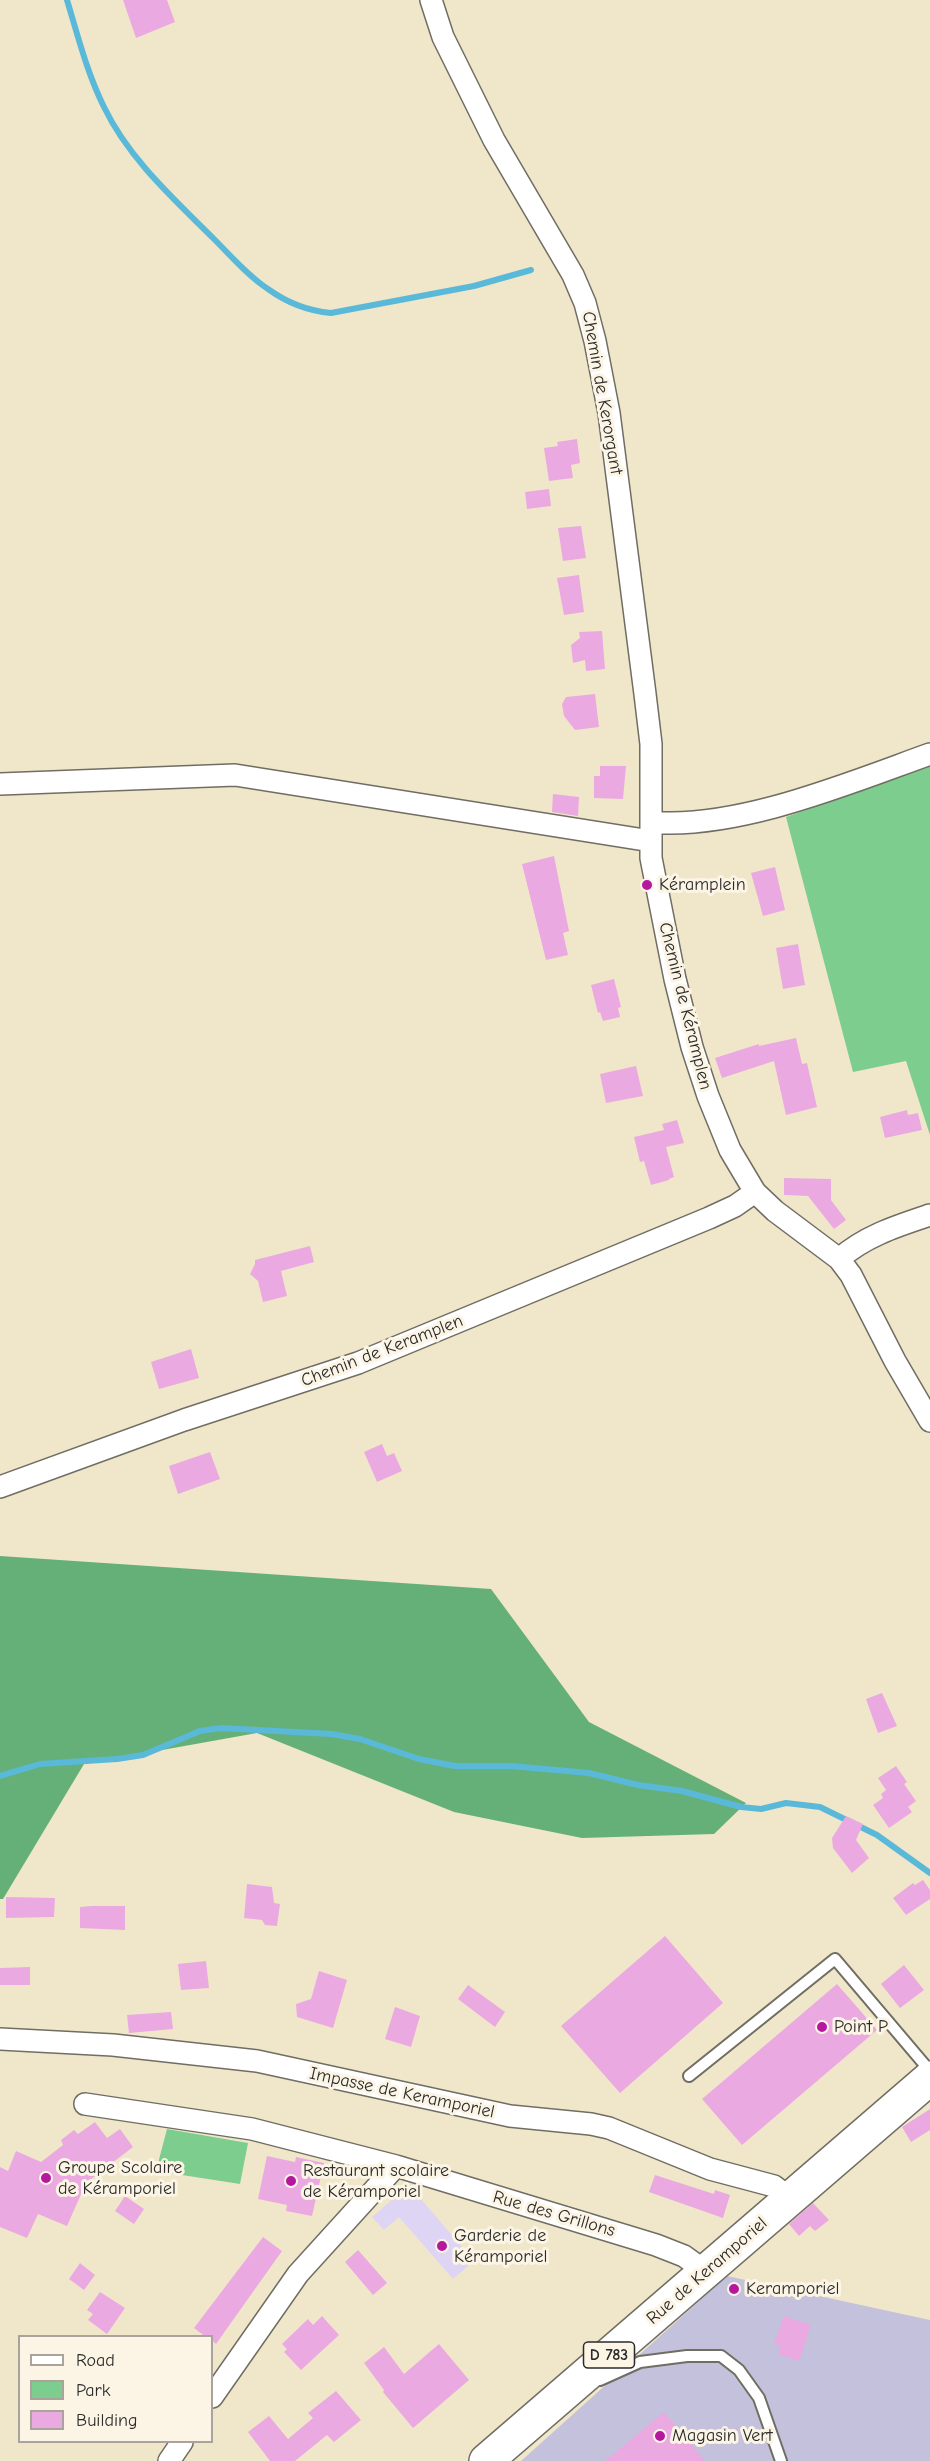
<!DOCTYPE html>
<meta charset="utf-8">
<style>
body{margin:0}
#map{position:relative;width:930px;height:2461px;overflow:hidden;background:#f0e7ca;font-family:"Comic Neue",sans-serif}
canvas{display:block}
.legend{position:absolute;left:18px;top:2335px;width:195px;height:108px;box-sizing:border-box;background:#fcf5e5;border:2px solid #a8a49b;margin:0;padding:8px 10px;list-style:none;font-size:18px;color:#2b2b2b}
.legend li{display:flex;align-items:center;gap:12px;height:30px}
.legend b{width:30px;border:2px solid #a8a49b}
</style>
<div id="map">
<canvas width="930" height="2461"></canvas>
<ul class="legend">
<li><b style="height:8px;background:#fff"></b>Road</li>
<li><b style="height:16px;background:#7ccd8e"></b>Park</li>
<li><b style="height:16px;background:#eba9e1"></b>Building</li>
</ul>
</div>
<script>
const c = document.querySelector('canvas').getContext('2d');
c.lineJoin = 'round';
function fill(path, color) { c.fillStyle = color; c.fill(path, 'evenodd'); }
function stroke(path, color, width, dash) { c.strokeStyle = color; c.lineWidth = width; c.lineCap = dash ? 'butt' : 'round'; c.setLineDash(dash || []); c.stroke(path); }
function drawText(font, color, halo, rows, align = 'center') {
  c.font = font + ' "Comic Neue",sans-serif'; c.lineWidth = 6; c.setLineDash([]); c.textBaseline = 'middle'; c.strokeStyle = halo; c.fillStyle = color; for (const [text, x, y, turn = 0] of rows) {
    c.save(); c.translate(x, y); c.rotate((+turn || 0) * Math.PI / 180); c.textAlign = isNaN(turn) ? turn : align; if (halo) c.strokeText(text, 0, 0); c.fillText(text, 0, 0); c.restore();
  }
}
const built = new Path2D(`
 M409,2185L474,2261L453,2279L399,2217L384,2230L372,2217Z`);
const industrial = new Path2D(`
 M727,2276L930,2320V2461H521Z`);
const green = new Path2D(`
 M930,766V1135L906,1061L853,1072L786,817Z
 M167,2129L248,2143L240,2184L156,2171Z`);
const forest = new Path2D(`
 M0,1556L491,1589L589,1722L746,1803L714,1834L582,1838L454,1812L257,1733L84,1764L3,1899H0Z`);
const stream = new Path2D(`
 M67,0C78,36 87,73 104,107C129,159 174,199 214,239C231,256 248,276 268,289C286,302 309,311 331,313L474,286L531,270
 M0,1776L40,1764L117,1759L143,1755L200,1731L221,1728L332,1734L360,1739L419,1759L455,1766H511L589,1773L638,1785L682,1791L741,1807L761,1809L786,1803L820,1807L877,1835L930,1873`);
const building = new Path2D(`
 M123,0H167L175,22L136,38Z
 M577,439L580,463L571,465L573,478L549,481L544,448L558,446L557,442Z
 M549,489L551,506L527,509L525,492Z
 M581,526L586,558L563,561L558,528Z
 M579,575L584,612L564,615L557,578Z
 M602,631L605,669L586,671L585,660L573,663L571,645L580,638L579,632Z
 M595,694L599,727L575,730L564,716L562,704L566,697Z
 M600,766H626L623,799L594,798V776H600Z
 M553,794L579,797L578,816L552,812Z
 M554,856L569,931L563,933L568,955L546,960L522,864Z
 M775,867L785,910L763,916L751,873Z
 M798,944L805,985L783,989L776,948Z
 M614,979L621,1007L618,1008L620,1017L603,1021L600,1012L598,1013L591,985Z
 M796,1038L802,1064L807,1063L817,1107L786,1115L774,1061L722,1078L715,1058L759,1044V1046Z
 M636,1066L643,1096L606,1103L600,1074Z
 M907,1110L908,1115L918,1113L922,1130L885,1138L880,1117Z
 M677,1120L684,1143L666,1147L674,1177L669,1179V1180L651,1185L644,1161L640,1162L634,1137L664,1130L662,1124Z
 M784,1178L831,1179V1200L846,1220L834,1229L808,1196L784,1195Z
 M310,1246L314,1262L281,1271L287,1296L263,1302L258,1281L250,1274L255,1264V1260Z
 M191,1349L199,1378L159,1389L151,1362Z
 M382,1444L387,1456L394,1453L402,1471L377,1482L364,1452Z
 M210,1452L220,1479L178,1494L169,1466Z
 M882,1693L897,1726L878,1733L866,1699Z
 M896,1766L907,1782L904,1784L916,1801L908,1807L912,1812L889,1828L873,1805L883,1798L881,1794L886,1790L878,1778Z
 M846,1816L863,1824L856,1840L869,1858L852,1873L833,1848L832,1838Z
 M923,1880L930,1890V1899L906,1915L893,1898L913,1883L915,1885Z
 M247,1884L272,1887L274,1903L280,1904L277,1926L265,1925L262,1920L244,1918Z
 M6,1897L55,1898L54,1917L6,1918Z
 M92,1906H125V1930L80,1928V1907Z
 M665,1936L723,2003L620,2093L561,2026Z
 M206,1961L209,1988L181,1990L178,1964Z
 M904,1965L924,1990L900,2008L881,1984Z
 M30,1967V1985H0V1968Z
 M319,1971L347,1980L333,2028L297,2017L296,2004L311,1999Z
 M837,1984L877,2030L742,2145L702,2099Z
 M468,1985L505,2012L495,2027L458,1999Z
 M395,2007L420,2016L411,2047L385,2039Z
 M171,2012L173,2029L129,2033L127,2015Z
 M930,2109V2130L911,2142L902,2127Z
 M95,2122L107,2138L120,2129L133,2147L86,2183L67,2226L38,2214L27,2238L0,2227V2167L8,2171L16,2151L41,2162L63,2145L61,2140L74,2130L78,2134Z
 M267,2156L295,2162L296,2157L324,2163L312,2216L286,2211L287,2205L258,2199Z
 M655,2175L714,2194L715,2190L730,2195L723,2218L649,2192Z
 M125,2196L144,2209L134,2224L115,2211Z
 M813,2203L829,2220L815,2231L810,2226L799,2236L789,2224Z
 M263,2237L282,2251L216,2344L212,2340V2337H206L194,2328Z
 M358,2250L387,2283L373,2295L345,2262Z
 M80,2263L95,2275L84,2290L69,2279Z
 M100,2292L125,2308L107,2334L88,2320L93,2314L87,2310Z
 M322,2316L339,2335L301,2370L284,2352L287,2349L282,2344L308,2319L313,2325Z
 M784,2316L811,2325L799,2361L778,2354L781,2346L774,2344Z
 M439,2344L469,2380L413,2428L383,2392L384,2390L364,2363L384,2347L404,2374Z
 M336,2391L361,2420L334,2442L327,2435L295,2461H270L248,2432L269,2416L288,2439L313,2418L308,2413Z
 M664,2412L705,2461H605Z`);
const lane = new Path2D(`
 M689,2076L835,1959L930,2071
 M600,2380L640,2362L687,2356H721L739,2370L759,2398L781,2461`);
const street = new Path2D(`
 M431,0L443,37L494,140L573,275L585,303L595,341L609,413L645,694L651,744V858L675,979L692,1047L708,1096L730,1150L755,1192L775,1211L839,1259L851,1275L895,1361L930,1421
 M0,784L235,775L651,841
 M651,822C737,830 849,783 930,754
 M839,1259C865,1236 897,1226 930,1215
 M0,1487L184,1420L358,1363L709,1218L735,1206L755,1192
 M0,2039L113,2045L257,2061L510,2116L591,2124L609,2128L710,2169L774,2186L791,2199
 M85,2104L252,2129L396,2166L656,2245L684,2256L706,2272
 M212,2397L298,2274L396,2166
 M169,2461L182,2442`);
const primary = new Path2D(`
 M486,2461L930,2078`);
const markers = [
 [647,885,6,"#b5179e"],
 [822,2027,6,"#b5179e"],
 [46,2178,6,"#b5179e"],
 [291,2181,6,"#b5179e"],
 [442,2246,6,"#b5179e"],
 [734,2289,6,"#b5179e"],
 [660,2436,6,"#b5179e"]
];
const shields = [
 [609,2355,51]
];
const shieldNames = [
 ["D 783",609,2355]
];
const streetNames = [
 ["Chemin de Kerorgant",602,393,80],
 ["Chemin de Kéramplen",685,1006,76],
 ["Chemin de Keramplen",382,1351,-21],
 ["Impasse de Keramporiel",402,2093,12],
 ["Rue des Grillons",554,2214,16],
 ["Rue de Keramporiel",707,2271,-41]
];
const poiNames = [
 ["Kéramplein",659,885],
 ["Point P",834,2027],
 ["Groupe Scolaire",58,2168],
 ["de Kéramporiel",58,2189],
 ["Restaurant scolaire",303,2171],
 ["de Kéramporiel",303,2192],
 ["Garderie de",454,2236],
 ["Kéramporiel",454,2257],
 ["Keramporiel",746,2289],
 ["Magasin Vert",672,2436]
];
fill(built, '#ded5f5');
fill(industrial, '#c3c1db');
fill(green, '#7ccd8e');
fill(forest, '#65b079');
stroke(stream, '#5ab9d9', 6);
fill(building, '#eba9e1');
stroke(lane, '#706d63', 14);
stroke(street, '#706d63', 24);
stroke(primary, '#706d63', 36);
stroke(lane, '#fff', 10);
stroke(street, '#fff', 21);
stroke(primary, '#fff', 33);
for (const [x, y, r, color] of markers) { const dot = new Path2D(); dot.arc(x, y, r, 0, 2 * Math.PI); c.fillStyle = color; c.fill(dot); stroke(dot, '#fcf5e5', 2); }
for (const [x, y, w] of shields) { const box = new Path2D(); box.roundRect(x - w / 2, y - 13, w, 26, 4.5); c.fillStyle = '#fcf5e5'; c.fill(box); stroke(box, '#2b2b2b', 1.5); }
drawText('bold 16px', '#2b2b2b', null, shieldNames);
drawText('18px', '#2b2b2b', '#fcf5e5', streetNames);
drawText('18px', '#2b2b2b', '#fcf5e5', poiNames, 'left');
</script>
